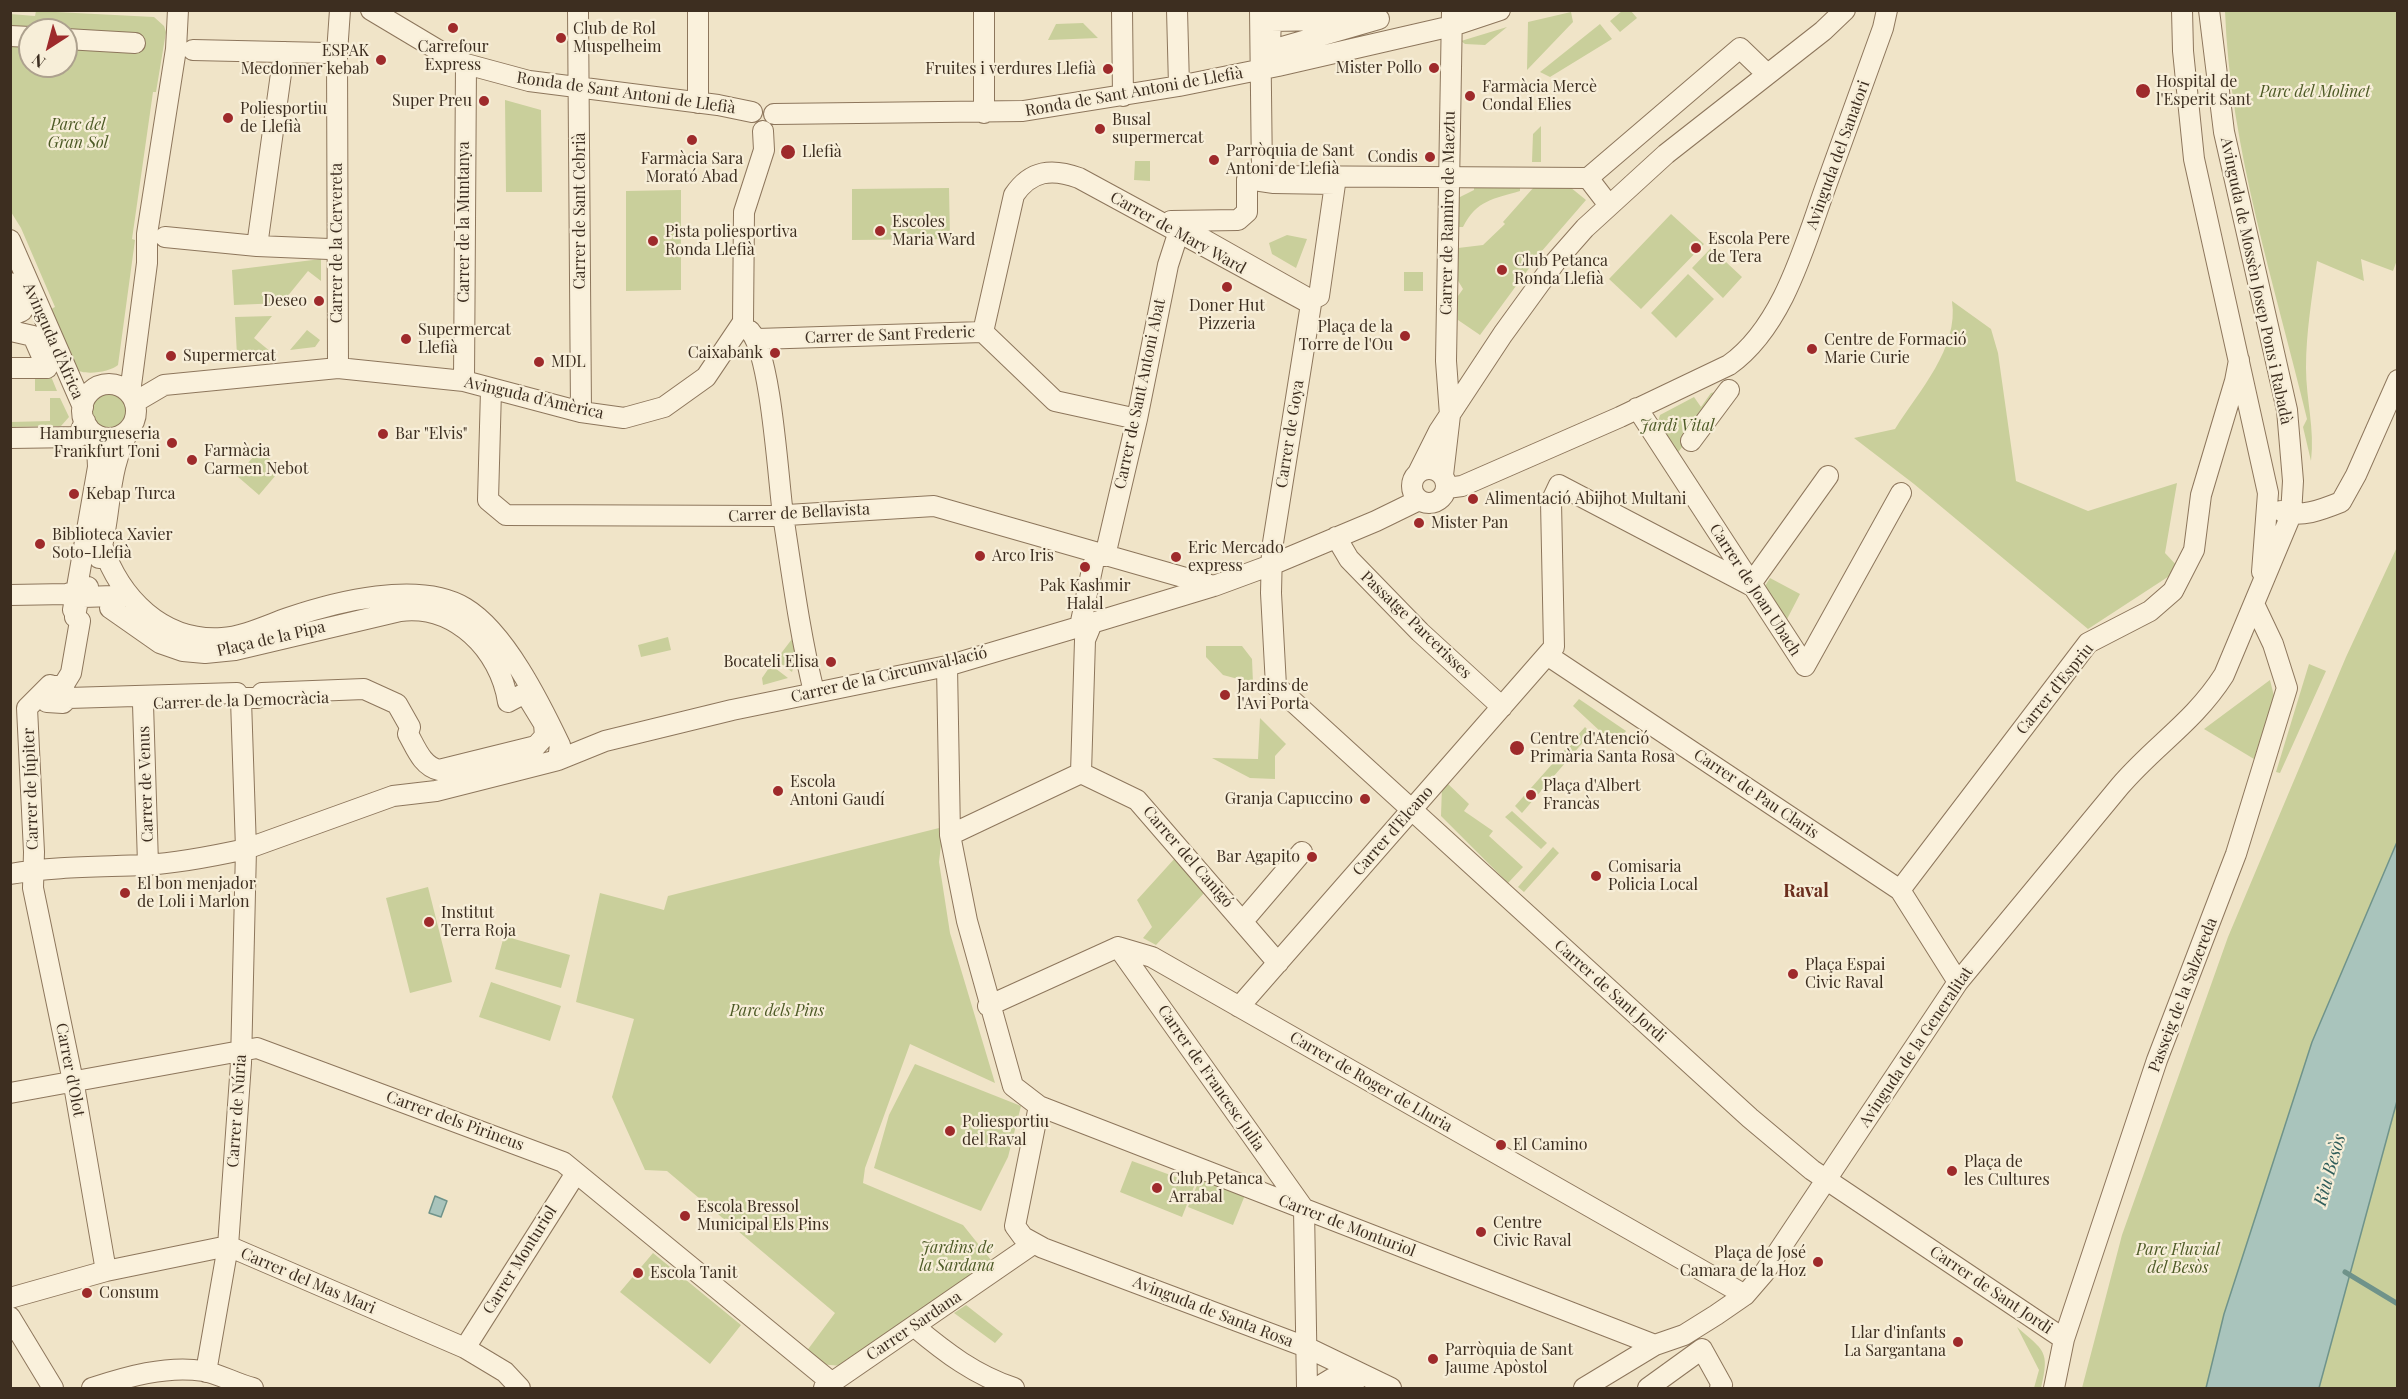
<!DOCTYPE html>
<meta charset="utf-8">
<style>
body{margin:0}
#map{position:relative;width:2408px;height:1399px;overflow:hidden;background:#f0e4c8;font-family:"Playfair Display",serif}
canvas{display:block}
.frame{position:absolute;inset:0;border:12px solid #3d2e20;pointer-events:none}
.north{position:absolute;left:18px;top:18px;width:60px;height:60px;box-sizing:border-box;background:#f7eed8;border:2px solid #ada18e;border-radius:50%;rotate:216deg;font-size:16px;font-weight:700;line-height:24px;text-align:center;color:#3d2e20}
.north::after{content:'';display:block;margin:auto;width:21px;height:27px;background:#9e2a2b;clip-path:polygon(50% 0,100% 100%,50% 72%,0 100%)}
</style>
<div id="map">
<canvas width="2408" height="1399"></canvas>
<div class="frame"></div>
<div class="north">N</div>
</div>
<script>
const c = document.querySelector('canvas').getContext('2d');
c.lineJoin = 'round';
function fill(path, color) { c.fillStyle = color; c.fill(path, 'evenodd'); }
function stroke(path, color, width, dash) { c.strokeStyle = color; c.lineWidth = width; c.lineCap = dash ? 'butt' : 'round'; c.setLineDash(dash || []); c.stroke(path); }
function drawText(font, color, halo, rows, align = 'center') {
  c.font = font + ' "Playfair Display",serif'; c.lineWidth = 4.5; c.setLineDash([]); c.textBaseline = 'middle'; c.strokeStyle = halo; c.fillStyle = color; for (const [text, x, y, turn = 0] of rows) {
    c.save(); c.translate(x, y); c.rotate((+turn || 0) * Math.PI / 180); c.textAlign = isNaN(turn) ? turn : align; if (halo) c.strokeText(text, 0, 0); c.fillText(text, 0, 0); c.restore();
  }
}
const green = new Path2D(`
 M36,11L154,17L164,26L166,32L156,92H153L132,239L135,240L118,365C111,372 83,376 76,369L51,309L55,307L21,228L11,212L10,14L35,16ZM30,30H66V66H30Z
 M1622,11H1631L1637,18L1620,32L1610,21Z
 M2225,11H2397V260L2393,271L2361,259L2364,281L2317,261C2312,297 2306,333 2306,368C2306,400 2315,429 2311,461L2303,427L2307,419C2275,285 2230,149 2225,11Z
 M1571,12L1573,22L1527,70L1528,22Z
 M1083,23L1098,38L1048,40L1056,24Z
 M1600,24L1612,39L1550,77L1540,72Z
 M1507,27L1485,45L1465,44L1461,41Z
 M505,100L541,110L542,192H506Z
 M1541,126V162H1532L1533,134Z
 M1135,161H1150V181L1134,180Z
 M1474,187H1520V191C1493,199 1477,200 1463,227H1458V198L1474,190Z
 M1534,187H1570L1586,200L1541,252L1480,335L1458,320V296L1463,289L1457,279L1458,248L1483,245L1505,224L1503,222Z
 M949,188L950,239L852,240V189Z
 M681,190V290L626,291V191Z
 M1671,214L1704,244L1641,309L1609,279Z
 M1287,235L1307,239L1296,268L1272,254L1269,243Z
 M1711,248L1742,277L1723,298L1692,268Z
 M321,259V281L308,271L282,303L234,305L232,270Z
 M1404,272H1423V291H1404Z
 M1688,274L1714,299L1676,338L1651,313Z
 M1952,301L1991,329L1998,353L2016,481L2088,511L2177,483L2165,553L2180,569L2088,629L1914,484L1854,438L1895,429C1919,391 1959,348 1952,301Z
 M272,316L254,338L271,352L237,356L235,317Z
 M307,330L320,340L315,347L290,350Z
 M35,374H50L57,391H35Z
 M1723,390L1718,400L1676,455L1657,425L1660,415L1694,397L1701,407L1711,393Z
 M92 411a18 18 0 1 1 36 0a18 18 0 1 1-36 0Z
 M50,398H60L69,417L61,426L11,427V422L50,421Z
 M259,450L281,469L259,495L237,476Z
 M2397,547V842L2312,1042L2224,1314L2206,1388H2082L2122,1235L2228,937L2346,657Z
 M1770,578L1800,594L1785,623L1765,586Z
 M668,637L671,650L641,657L638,645Z
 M792,639L796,658L792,672L776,660Z
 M1206,646H1242L1252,659L1253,683L1223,675L1206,657Z
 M2309,664L2326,671L2280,773L2276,772Z
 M771,665L788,678L763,685L762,678Z
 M2270,680L2274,696L2254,759L2204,729Z
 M1579,699L1626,731L1615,745L1573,706Z
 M1260,718L1286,744L1275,756V779L1250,778L1212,758L1258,759Z
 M1585,727L1591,733L1522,813L1515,806Z
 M1446,782L1469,804L1464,811L1493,831L1489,836L1523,867L1508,883L1441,816L1442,786Z
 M1512,811L1547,843L1541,849L1505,817Z
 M943,827L939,862L950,933L995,1083L910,1044L865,1168L863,1183L963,1225L991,1260L842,1366L819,1364L806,1352L835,1313L667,1171L645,1170L612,1097L634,1019L576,1002L600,893L664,910L668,896Z
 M1553,847L1559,853L1524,892L1518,887Z
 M1176,857L1205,892L1156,945L1143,938L1152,927L1137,900Z
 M428,887L452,982L410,993L386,898Z
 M504,936L570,955L561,988L495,969Z
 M491,982L561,1006L550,1041L479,1017Z
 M915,1064L1021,1106L1008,1157L981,1211L874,1168L889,1115Z
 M2397,1101V1388H2319Z
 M1132,1161L1195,1184L1182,1217L1120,1192Z
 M1200,1178L1245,1195L1233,1225L1188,1207Z
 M653,1253L741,1325L710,1364L620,1292Z
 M966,1305L1003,1334L995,1343L954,1313Z
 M2017,1327C2044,1351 2050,1350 2041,1388H2034L2039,1370Z`);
const water = new Path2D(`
 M2397,842V1101L2319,1388H2206L2224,1314L2312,1042Z
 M435,1196L447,1201L441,1217L429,1213Z`);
const stream = new Path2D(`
 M2345,1272L2398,1304`);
const minor = new Path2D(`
 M371,10L448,56L466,64L529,81L718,105L752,112
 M578,10L581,412
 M984,10V113
 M1122,10L1123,96
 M1177,10L1179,86
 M1260,10L1262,176L1588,178L1608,204
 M2182,10L2183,51L2194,159L2268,493L2262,572
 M1379,19L1275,49L1270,43L1271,21Z
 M10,36L30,37
 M66,39L135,43
 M193,50L326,53
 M698,103V10
 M774,114L1023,111L1179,86L1278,66L1452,26L1500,10
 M1588,178L1740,48L1767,74
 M1247,179L1274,183L1335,184L1319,296L1311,300L1171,221L1238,220L1247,212Z
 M165,237L257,246L329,249
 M10,240L83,407
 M257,246L284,52
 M10,283L22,311L10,316
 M10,316L11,331L33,336L47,368H10
 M750,331C771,355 778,477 783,515C792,574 800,635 814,692
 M983,332L1014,195C1031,170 1052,168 1079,178L1311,304L1272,549L1271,593L1276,686L1750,1118L1812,1170L2064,1339
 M757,339L983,332L1055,401L1137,419
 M338,368L337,53L340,10
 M464,381L466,64
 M82 411a27 27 0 1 1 54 0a27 27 0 1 1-54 0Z
 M491,390L488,500L506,515L771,516L934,506L1214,586
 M130,393L147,263V234L176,49L178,10
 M135,402L164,385L338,368L464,381L581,412L624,418L664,407L706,377L743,322L744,212L764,150L763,131
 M1637,408L1805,666L1901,493
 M10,438L78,437L85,421
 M1691,441L1729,390
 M1412 486a17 17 0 1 1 34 0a17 17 0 1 1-34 0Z
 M1419,471L1439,431L1503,334L1556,261L1585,228L1666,154L1823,31L1845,10
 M1443,475L1450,415L1446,361L1452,10
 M1447,488L1462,486L1620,417L1729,365C1784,326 1805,243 1827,183C1846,131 1864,80 1883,28L1887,10
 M2281,511C2301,518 2321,510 2341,502L2356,475L2398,380
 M1336,537L1349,559L1420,632L1502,707
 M102,545C120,598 162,642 222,638C243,637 268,625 288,618C335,602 419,580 465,608C505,632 540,703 560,745L558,760
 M1105,556L1137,419L1168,265L1178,234
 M99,558C113,510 105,471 132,425
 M1750,585L1828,476
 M10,595L67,594L88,587
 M114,596L118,599L110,608L160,643L183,651L205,653L235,650L400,611C455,604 500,650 508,702L525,693L544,724L545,736L536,746L439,770C422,766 416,748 408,734L410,727L397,704L364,689L262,693L258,698H241L237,693L68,698L63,703L47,702L45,697L55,686H63L71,673L80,621L75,617L78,600L83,597Z
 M73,610L98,467L97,446L88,427
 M1080,626L1093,565
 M1547,655L1900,890L1958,982
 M947,666L950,835L967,921L1013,1086L1039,1106L1655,1345
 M50,685L27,708L34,852L33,888L75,1091L106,1271
 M143,704L148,864
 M1081,773L1085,640L1092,623
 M950,835L1081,773L1137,800L1278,963
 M10,874C55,866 100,867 145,865C178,863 214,856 246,849L393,796L436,791L511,772L558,760L605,741L732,710L947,666L1092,623L1214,586L1271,565L1376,521L1419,500
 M1900,890L2088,643L2150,611L2173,591L2194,550L2201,495L2235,381L2239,360
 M1243,921L1302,852
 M1118,947L1304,1209
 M988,1006L1118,947L1152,957L1745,1295
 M1239,1007L1554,647L1551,502L1559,485L1750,585
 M10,1093L257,1048L563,1162L831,1382
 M1039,1106L1015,1226L1023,1237L1043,1248L1306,1347L1391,1388
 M1304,1209L1307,1388
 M10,1298L106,1271L228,1246L465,1348L505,1372L520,1388
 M10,1317L53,1388
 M915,1327C946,1353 975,1375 1014,1388
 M465,1348L576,1173
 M206,1372L228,1246L241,1063L246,849L241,700
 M92,1388C126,1377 167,1365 203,1371C220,1374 236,1384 253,1388
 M824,1388L1033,1244
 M1323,1388V1384L1333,1378L1354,1388
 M1584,1388L1655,1345L1684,1335L1716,1315L1745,1295L1764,1273L1958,982L2120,786C2155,745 2194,722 2224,675L2291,515L2293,481L2287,410L2224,132L2209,10
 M1648,1388L1702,1349L1722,1385L1720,1388
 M2054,1388L2064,1339L2157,1060L2236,854L2287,688L2273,644L2255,606`);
const markers = [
 [453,28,6,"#9e2a2b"],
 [561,38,6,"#9e2a2b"],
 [381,60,6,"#9e2a2b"],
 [1434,68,6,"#9e2a2b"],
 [1108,69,6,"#9e2a2b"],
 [2143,91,8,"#9e2a2b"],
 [1470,96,6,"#9e2a2b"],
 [484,101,6,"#9e2a2b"],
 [228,118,6,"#9e2a2b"],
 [1100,129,6,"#9e2a2b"],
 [692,140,6,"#9e2a2b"],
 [788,152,8,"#9e2a2b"],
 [1430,157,6,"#9e2a2b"],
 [1214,160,6,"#9e2a2b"],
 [880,231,6,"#9e2a2b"],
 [653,241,6,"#9e2a2b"],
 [1696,248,6,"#9e2a2b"],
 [1502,270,6,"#9e2a2b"],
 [1227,287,6,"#9e2a2b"],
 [319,301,6,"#9e2a2b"],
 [1405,336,6,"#9e2a2b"],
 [406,339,6,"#9e2a2b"],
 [1812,349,6,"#9e2a2b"],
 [775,353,6,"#9e2a2b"],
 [171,356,6,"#9e2a2b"],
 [539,362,6,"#9e2a2b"],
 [383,434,6,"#9e2a2b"],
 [172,443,6,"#9e2a2b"],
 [192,460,6,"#9e2a2b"],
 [74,494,6,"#9e2a2b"],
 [1473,499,6,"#9e2a2b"],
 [1419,523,6,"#9e2a2b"],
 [40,544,6,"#9e2a2b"],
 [980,556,6,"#9e2a2b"],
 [1176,557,6,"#9e2a2b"],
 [1085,567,6,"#9e2a2b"],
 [831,662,6,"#9e2a2b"],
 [1225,695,6,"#9e2a2b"],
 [1517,748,8,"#9e2a2b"],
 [778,791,6,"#9e2a2b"],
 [1531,795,6,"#9e2a2b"],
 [1365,799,6,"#9e2a2b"],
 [1312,857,6,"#9e2a2b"],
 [1596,876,6,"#9e2a2b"],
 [125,893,6,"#9e2a2b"],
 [429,922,6,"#9e2a2b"],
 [1793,974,6,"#9e2a2b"],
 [950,1131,6,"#9e2a2b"],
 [1501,1145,6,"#9e2a2b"],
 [1952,1171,6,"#9e2a2b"],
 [1157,1188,6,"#9e2a2b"],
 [685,1216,6,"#9e2a2b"],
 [1481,1232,6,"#9e2a2b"],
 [1818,1262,6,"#9e2a2b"],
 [638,1273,6,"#9e2a2b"],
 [87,1293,6,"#9e2a2b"],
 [1958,1342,6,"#9e2a2b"],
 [1433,1359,6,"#9e2a2b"]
];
const poiNames = [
 ["Club de Rol",573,29],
 ["Muspelheim",573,47],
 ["Carrefour",453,47,"center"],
 ["Express",453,65,"center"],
 ["ESPAK",369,51,"right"],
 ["Mecdonner kebab",369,69,"right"],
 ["Mister Pollo",1422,68,"right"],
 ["Fruites i verdures Llefià",1096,69,"right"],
 ["Hospital de",2156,82],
 ["l'Esperit Sant",2156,100],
 ["Farmàcia Mercè",1482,87],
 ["Condal Elies",1482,105],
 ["Super Preu",472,101,"right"],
 ["Poliesportiu",240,109],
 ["de Llefià",240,127],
 ["Busal",1112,120],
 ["supermercat",1112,138],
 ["Parròquia de Sant",1226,151],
 ["Antoni de Llefià",1226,169],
 ["Llefià",802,152],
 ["Condis",1418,157,"right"],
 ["Farmàcia Sara",692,159,"center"],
 ["Morató Abad",692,177,"center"],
 ["Escoles",892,222],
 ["Maria Ward",892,240],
 ["Pista poliesportiva",665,232],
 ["Ronda Llefià",665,250],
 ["Escola Pere",1708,239],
 ["de Tera",1708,257],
 ["Club Petanca",1514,261],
 ["Ronda Llefià",1514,279],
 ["Deseo",307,301,"right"],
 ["Doner Hut",1227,306,"center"],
 ["Pizzeria",1227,324,"center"],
 ["Plaça de la",1393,327,"right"],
 ["Torre de l'Ou",1393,345,"right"],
 ["Supermercat",418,330],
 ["Llefià",418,348],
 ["Centre de Formació",1824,340],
 ["Marie Curie",1824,358],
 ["Caixabank",763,353,"right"],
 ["Supermercat",183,356],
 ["MDL",551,362],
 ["Hamburgueseria",160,434,"right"],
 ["Frankfurt Toni",160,452,"right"],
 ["Bar \"Elvis\"",395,434],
 ["Farmàcia",204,451],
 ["Carmen Nebot",204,469],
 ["Kebap Turca",86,494],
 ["Alimentació Abijhot Multani",1485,499],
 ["Mister Pan",1431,523],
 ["Biblioteca Xavier",52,535],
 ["Soto-Llefià",52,553],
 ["Eric Mercado",1188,548],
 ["express",1188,566],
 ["Arco Iris",992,556],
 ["Pak Kashmir",1085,586,"center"],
 ["Halal",1085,604,"center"],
 ["Bocateli Elisa",819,662,"right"],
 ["Jardins de",1237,686],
 ["l'Avi Porta",1237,704],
 ["Centre d'Atenció",1530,739],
 ["Primària Santa Rosa",1530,757],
 ["Escola",790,782],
 ["Antoni Gaudí",790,800],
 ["Plaça d'Albert",1543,786],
 ["Francàs",1543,804],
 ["Granja Capuccino",1353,799,"right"],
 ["Bar Agapito",1300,857,"right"],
 ["Comisaria",1608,867],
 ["Policia Local",1608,885],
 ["El bon menjador",137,884],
 ["de Loli i Marlon",137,902],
 ["Institut",441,913],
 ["Terra Roja",441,931],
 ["Plaça Espai",1805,965],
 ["Civic Raval",1805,983],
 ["Poliesportiu",962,1122],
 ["del Raval",962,1140],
 ["El Camino",1513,1145],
 ["Plaça de",1964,1162],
 ["les Cultures",1964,1180],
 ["Club Petanca",1169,1179],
 ["Arrabal",1169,1197],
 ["Escola Bressol",697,1207],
 ["Municipal Els Pins",697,1225],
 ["Centre",1493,1223],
 ["Civic Raval",1493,1241],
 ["Plaça de José",1806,1253,"right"],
 ["Camara de la Hoz",1806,1271,"right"],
 ["Escola Tanit",650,1273],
 ["Consum",99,1293],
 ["Llar d'infants",1946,1333,"right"],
 ["La Sargantana",1946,1351,"right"],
 ["Parròquia de Sant",1445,1350],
 ["Jaume Apòstol",1445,1368]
];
const streetNames = [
 ["Ronda de Sant Antoni de Llefià",1134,92,-10],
 ["Ronda de Sant Antoni de Llefià",626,93,8],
 ["Avinguda del Sanatori",1838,155,-70],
 ["Carrer de Sant Cebrià",580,211,-90],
 ["Carrer de Ramiro de Maeztu",1448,213,-89],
 ["Carrer de la Muntanya",464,222,-90],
 ["Carrer de Mary Ward",1178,233,29],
 ["Carrer de la Cervereta",337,243,-90],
 ["Avinguda de Mossèn Josep Pons i Rabadà",2256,281,78],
 ["Carrer de Sant Frederic",890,335,-2],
 ["Avinguda d'Àfrica",53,341,66],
 ["Carrer de Sant Antoni Abat",1140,394,-78],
 ["Avinguda d'Amèrica",534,398,13],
 ["Carrer de Goya",1290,434,-81],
 ["Carrer de Bellavista",799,513,-3],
 ["Carrer de Joan Ubach",1755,590,57],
 ["Passatge Parcerisses",1416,625,44],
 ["Plaça de la Pipa",271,639,-13],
 ["Carrer de la Circumval·lació",889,675,-13],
 ["Carrer d'Espriu",2055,689,-51],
 ["Carrer de la Democràcia",241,701,-2],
 ["Carrer de Venus",146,784,-92],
 ["Carrer de Júpiter",31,789,-92],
 ["Carrer de Pau Claris",1756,794,34],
 ["Carrer d'Elcano",1393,831,-49],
 ["Carrer del Canigó",1188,857,49],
 ["Carrer de Sant Jordi",1610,991,42],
 ["Passeig de la Salzereda",2183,995,-69],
 ["Avinguda de la Generalitat",1916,1047,-56],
 ["Carrer d'Olot",70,1070,79],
 ["Carrer de Francesc Julia",1211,1078,55],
 ["Carrer de Roger de Lluria",1371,1082,30],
 ["Carrer de Núria",237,1111,-86],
 ["Carrer dels Pirineus",455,1121,20],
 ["Carrer de Monturiol",1347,1226,21],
 ["Carrer Monturiol",520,1260,-58],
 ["Carrer del Mas Mari",308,1281,23],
 ["Carrer de Sant Jordi",1991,1290,34],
 ["Avinguda de Santa Rosa",1213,1312,21],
 ["Carrer Sardana",914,1326,-34]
];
const parkNames = [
 ["Parc del Molinet",2315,92],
 ["Parc del",78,125],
 ["Gran Sol",78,143],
 ["Jardi Vital",1677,426],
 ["Parc dels Pins",777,1011],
 ["Jardins de",957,1248],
 ["la Sardana",957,1266],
 ["Parc Fluvial",2178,1250],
 ["del Besòs",2178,1268]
];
const neighbourhoodNames = [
 ["Raval",1806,891]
];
const waterNames = [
 ["Riu Besòs",2330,1170,-74]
];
fill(green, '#c9cf9b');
fill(water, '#a9c4bc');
stroke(water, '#6f938a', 1.5);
stroke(stream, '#6f938a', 5);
stroke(minor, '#8d765c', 22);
stroke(minor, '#faf1dc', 20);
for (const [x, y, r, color] of markers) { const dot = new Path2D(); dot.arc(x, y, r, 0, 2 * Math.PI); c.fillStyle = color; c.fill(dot); stroke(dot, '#f7eed8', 2); }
drawText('16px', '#3d2e20', '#f7eed8', poiNames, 'left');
drawText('16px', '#3d2e20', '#f7eed8', streetNames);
drawText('italic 16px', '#4d5a26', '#f7eed8', parkNames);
drawText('bold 18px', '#6b2e1e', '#f7eed8', neighbourhoodNames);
drawText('italic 18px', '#2f5d5a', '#f7eed8', waterNames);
</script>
